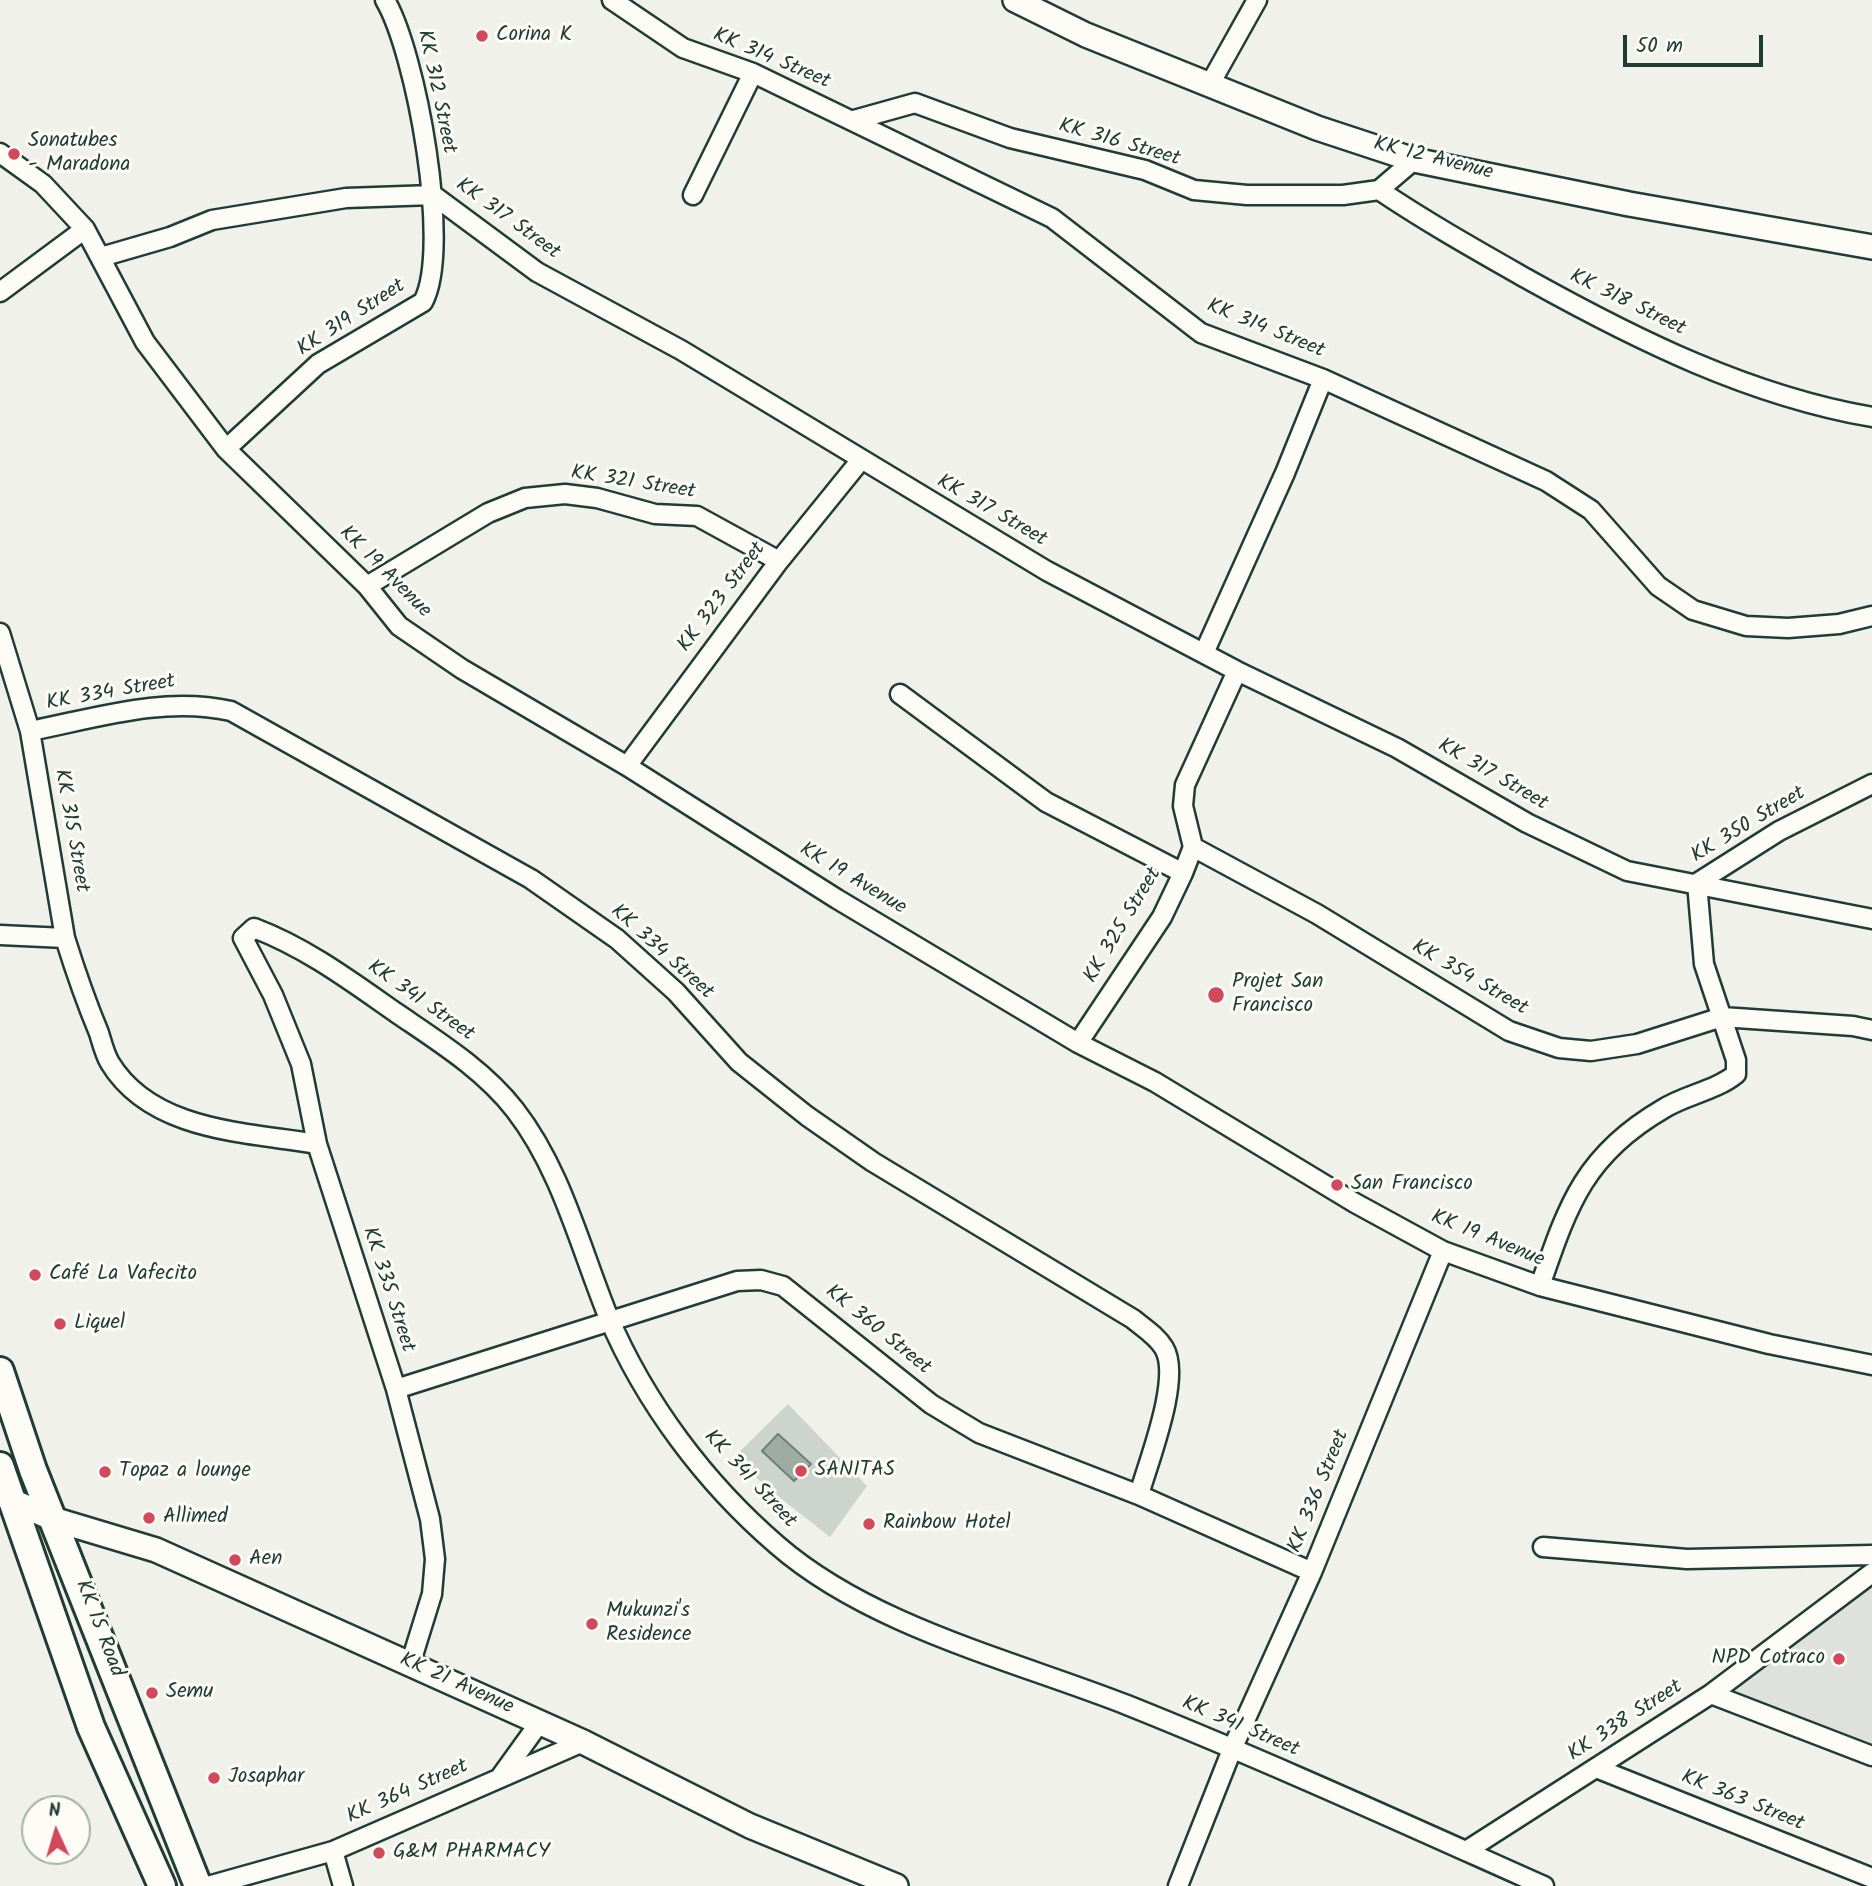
<!DOCTYPE html>
<meta charset="utf-8">
<style>
body{margin:0}
#map{position:relative;width:1872px;height:1886px;overflow:hidden;background:#f0f1eb;font-family:Kalam,sans-serif}
canvas{display:block}
.north{position:absolute;left:21px;top:1795px;width:70px;height:70px;box-sizing:border-box;background:#fdfcf7;border:2px solid #a4b0a9;border-radius:50%;rotate:356deg;font-size:19px;font-weight:700;line-height:28px;text-align:center;color:#1f3d34}
.north::after{content:'';display:block;margin:auto;width:24px;height:32px;background:#d1495b;clip-path:polygon(50% 0,100% 100%,50% 72%,0 100%)}
.scale{position:absolute;left:1623px;top:35px;width:140px;height:32px;box-sizing:border-box;border:4px solid #1f3d34;border-top:0;padding-left:9px;font-size:21px;line-height:24px;white-space:nowrap;color:#1f3d34;-webkit-text-stroke:5px #fdfcf7;paint-order:stroke}
</style>
<div id="map">
<canvas width="1872" height="1886"></canvas>
<div class="north">N</div>
<div class="scale">50 m</div>
</div>
<script>
const c = document.querySelector('canvas').getContext('2d');
c.lineJoin = 'round';
function fill(path, color) { c.fillStyle = color; c.fill(path, 'evenodd'); }
function stroke(path, color, width, dash) { c.strokeStyle = color; c.lineWidth = width; c.lineCap = dash ? 'butt' : 'round'; c.setLineDash(dash || []); c.stroke(path); }
function drawText(font, color, halo, rows, align = 'center') {
  c.font = font + ' Kalam,sans-serif'; c.lineWidth = 6; c.setLineDash([]); c.textBaseline = 'middle'; c.strokeStyle = halo; c.fillStyle = color; for (const [text, x, y, turn = 0] of rows) {
    c.save(); c.translate(x, y); c.rotate((+turn || 0) * Math.PI / 180); c.textAlign = isNaN(turn) ? turn : align; if (halo) c.strokeText(text, 0, 0); c.fillText(text, 0, 0); c.restore();
  }
}
const built = new Path2D(`
 M1872,1574V1747L1724,1691Z`);
const green = new Path2D(`
 M788,1404L867,1486L830,1537L770,1490L734,1457Z`);
const water = new Path2D(`
 M778,1434L811,1464L794,1481L762,1451Z`);
const minor = new Path2D(`
 M612,0L683,48L753,73L1052,218L1201,333L1323,379L1546,481L1591,510L1658,586L1693,610L1746,626L1788,628L1839,624L1872,616
 M1210,84L1257,0
 M854,120L915,103L1010,138L1145,170L1194,190L1247,195H1343L1379,190
 M0,153L43,184L85,229L145,342L226,449L367,586L399,626L462,669L627,766L837,899L1078,1043L1155,1082L1355,1203L1443,1251L1540,1286L1769,1344L1872,1365
 M1379,190C1428,223 1478,251 1529,280C1637,340 1750,396 1872,417
 M1379,190L1414,160
 M693,195L753,73
 M101,257L170,237L212,220L346,198L433,195L537,272L681,350L1047,571L1237,671L1397,748L1527,823L1627,871L1872,919
 M0,292L85,229
 M226,449L318,364L423,302C452,249 416,52 385,0
 M367,586L488,513L525,498L565,494L597,498L655,514L697,516L779,561
 M0,633L30,731L65,938
 M1204,653L1285,473L1323,379
 M900,694L1046,802L1183,873
 M30,731C97,718 163,696 231,711L531,879L617,939L676,992L739,1062L807,1116L873,1162L1133,1319C1144,1328 1157,1336 1164,1348C1182,1378 1148,1462 1139,1495
 M627,766L779,561L860,461
 M1193,847L1317,914L1509,1031L1559,1048L1591,1051L1637,1044L1722,1017L1853,1026L1872,1030
 M0,935L65,938C75,970 86,1002 99,1033C102,1043 105,1055 110,1063C152,1132 247,1132 317,1144
 M1078,1043L1162,917L1183,873L1193,847L1183,806L1185,785L1237,671
 M1540,1286C1568,1205 1584,1155 1663,1109C1685,1095 1715,1091 1736,1074V1060L1704,964L1697,883L1779,831L1872,784
 M396,1389L737,1281L761,1280L783,1286L931,1404L979,1433L1139,1495L1312,1572
 M1543,1547L1687,1559L1872,1555
 M410,1665L432,1594L435,1559L430,1519L396,1389L317,1144L301,1064L273,995L243,938L254,928C307,948 352,982 398,1014C439,1042 484,1070 515,1110C561,1169 580,1247 608,1316C645,1403 705,1483 777,1545C870,1626 1012,1660 1127,1705C1267,1761 1405,1824 1544,1886
 M1711,1694L1872,1756
 M1596,1768L1872,1878
 M501,1776L540,1722
 M333,1851L583,1742
 M1466,1851L1711,1694L1872,1573
 M208,1886L333,1851L343,1886
 M1178,1886L1233,1747L1312,1572L1443,1251`);
const major = new Path2D(`
 M1015,0L1086,35L1317,128L1414,160L1629,204L1872,247
 M10,1500L56,1520L156,1550L583,1742L750,1826L896,1886`);
const highway = new Path2D(`
 M0,1371L33,1470L198,1886
 M0,1466L91,1727L162,1886`);
const markers = [
 [482,36,7,"#d1495b"],
 [14,154,7,"#d1495b"],
 [1216,995,9,"#d1495b"],
 [1337,1185,7,"#d1495b"],
 [35,1275,7,"#d1495b"],
 [60,1324,7,"#d1495b"],
 [801,1471,7,"#d1495b"],
 [105,1472,7,"#d1495b"],
 [149,1518,7,"#d1495b"],
 [869,1524,7,"#d1495b"],
 [235,1560,7,"#d1495b"],
 [592,1624,7,"#d1495b"],
 [1839,1659,7,"#d1495b"],
 [152,1693,7,"#d1495b"],
 [214,1778,7,"#d1495b"],
 [379,1853,7,"#d1495b"]
];
const poiNames = [
 ["Corina K",496,36],
 ["Sonatubes",28,142],
 ["- Maradona",28,166],
 ["Projet San",1232,983],
 ["Francisco",1232,1007],
 ["San Francisco",1351,1185],
 ["Café La Vafecito",49,1275],
 ["Liquel",74,1324],
 ["SANITAS",815,1471],
 ["Topaz a lounge",119,1472],
 ["Allimed",163,1518],
 ["Rainbow Hotel",883,1524],
 ["Aen",249,1560],
 ["Mukunzi's",606,1612],
 ["Residence",606,1636],
 ["NPD Cotraco",1825,1659,"right"],
 ["Semu",166,1693],
 ["Josaphar",228,1778],
 ["G&M PHARMACY",393,1853]
];
const streetNames = [
 ["KK 314 Street",771,60,23],
 ["KK 312 Street",435,92,78],
 ["KK 316 Street",1119,144,16],
 ["KK 12 Avenue",1433,160,14],
 ["KK 317 Street",507,220,36],
 ["KK 318 Street",1627,304,26],
 ["KK 319 Street",352,319,-33],
 ["KK 314 Street",1265,330,22],
 ["KK 321 Street",633,484,9],
 ["KK 317 Street",991,512,30],
 ["KK 19 Avenue",384,573,45],
 ["KK 323 Street",723,598,-53],
 ["KK 334 Street",111,694,-10],
 ["KK 317 Street",1492,776,30],
 ["KK 350 Street",1749,826,-31],
 ["KK 315 Street",70,831,80],
 ["KK 19 Avenue",852,880,31],
 ["KK 325 Street",1124,926,-59],
 ["KK 334 Street",661,953,42],
 ["KK 354 Street",1469,979,30],
 ["KK 341 Street",420,1002,35],
 ["KK 19 Avenue",1487,1240,22],
 ["KK 335 Street",387,1290,72],
 ["KK 360 Street",877,1331,39],
 ["KK 341 Street",749,1480,47],
 ["KK 336 Street",1320,1492,-68],
 ["KK 15 Road",98,1629,69],
 ["KK 21 Avenue",456,1685,24],
 ["KK 338 Street",1626,1722,-33],
 ["KK 341 Street",1240,1728,23],
 ["KK 364 Street",408,1793,-24],
 ["KK 363 Street",1742,1802,22]
];
fill(built, '#dfe2dc');
fill(green, '#cdd3cd');
fill(water, '#9faca4');
stroke(water, '#6c8077', 2);
stroke(minor, '#1f3d34', 23);
stroke(major, '#1f3d34', 28);
stroke(highway, '#1f3d34', 32);
stroke(minor, '#fdfcf7', 18);
stroke(major, '#fdfcf7', 23);
stroke(highway, '#fdfcf7', 26);
for (const [x, y, r, color] of markers) { const dot = new Path2D(); dot.arc(x, y, r, 0, 2 * Math.PI); c.fillStyle = color; c.fill(dot); stroke(dot, '#fdfcf7', 2.5); }
drawText('21px', '#1f3d34', '#fdfcf7', poiNames, 'left');
drawText('21px', '#1f3d34', '#fdfcf7', streetNames);
</script>
